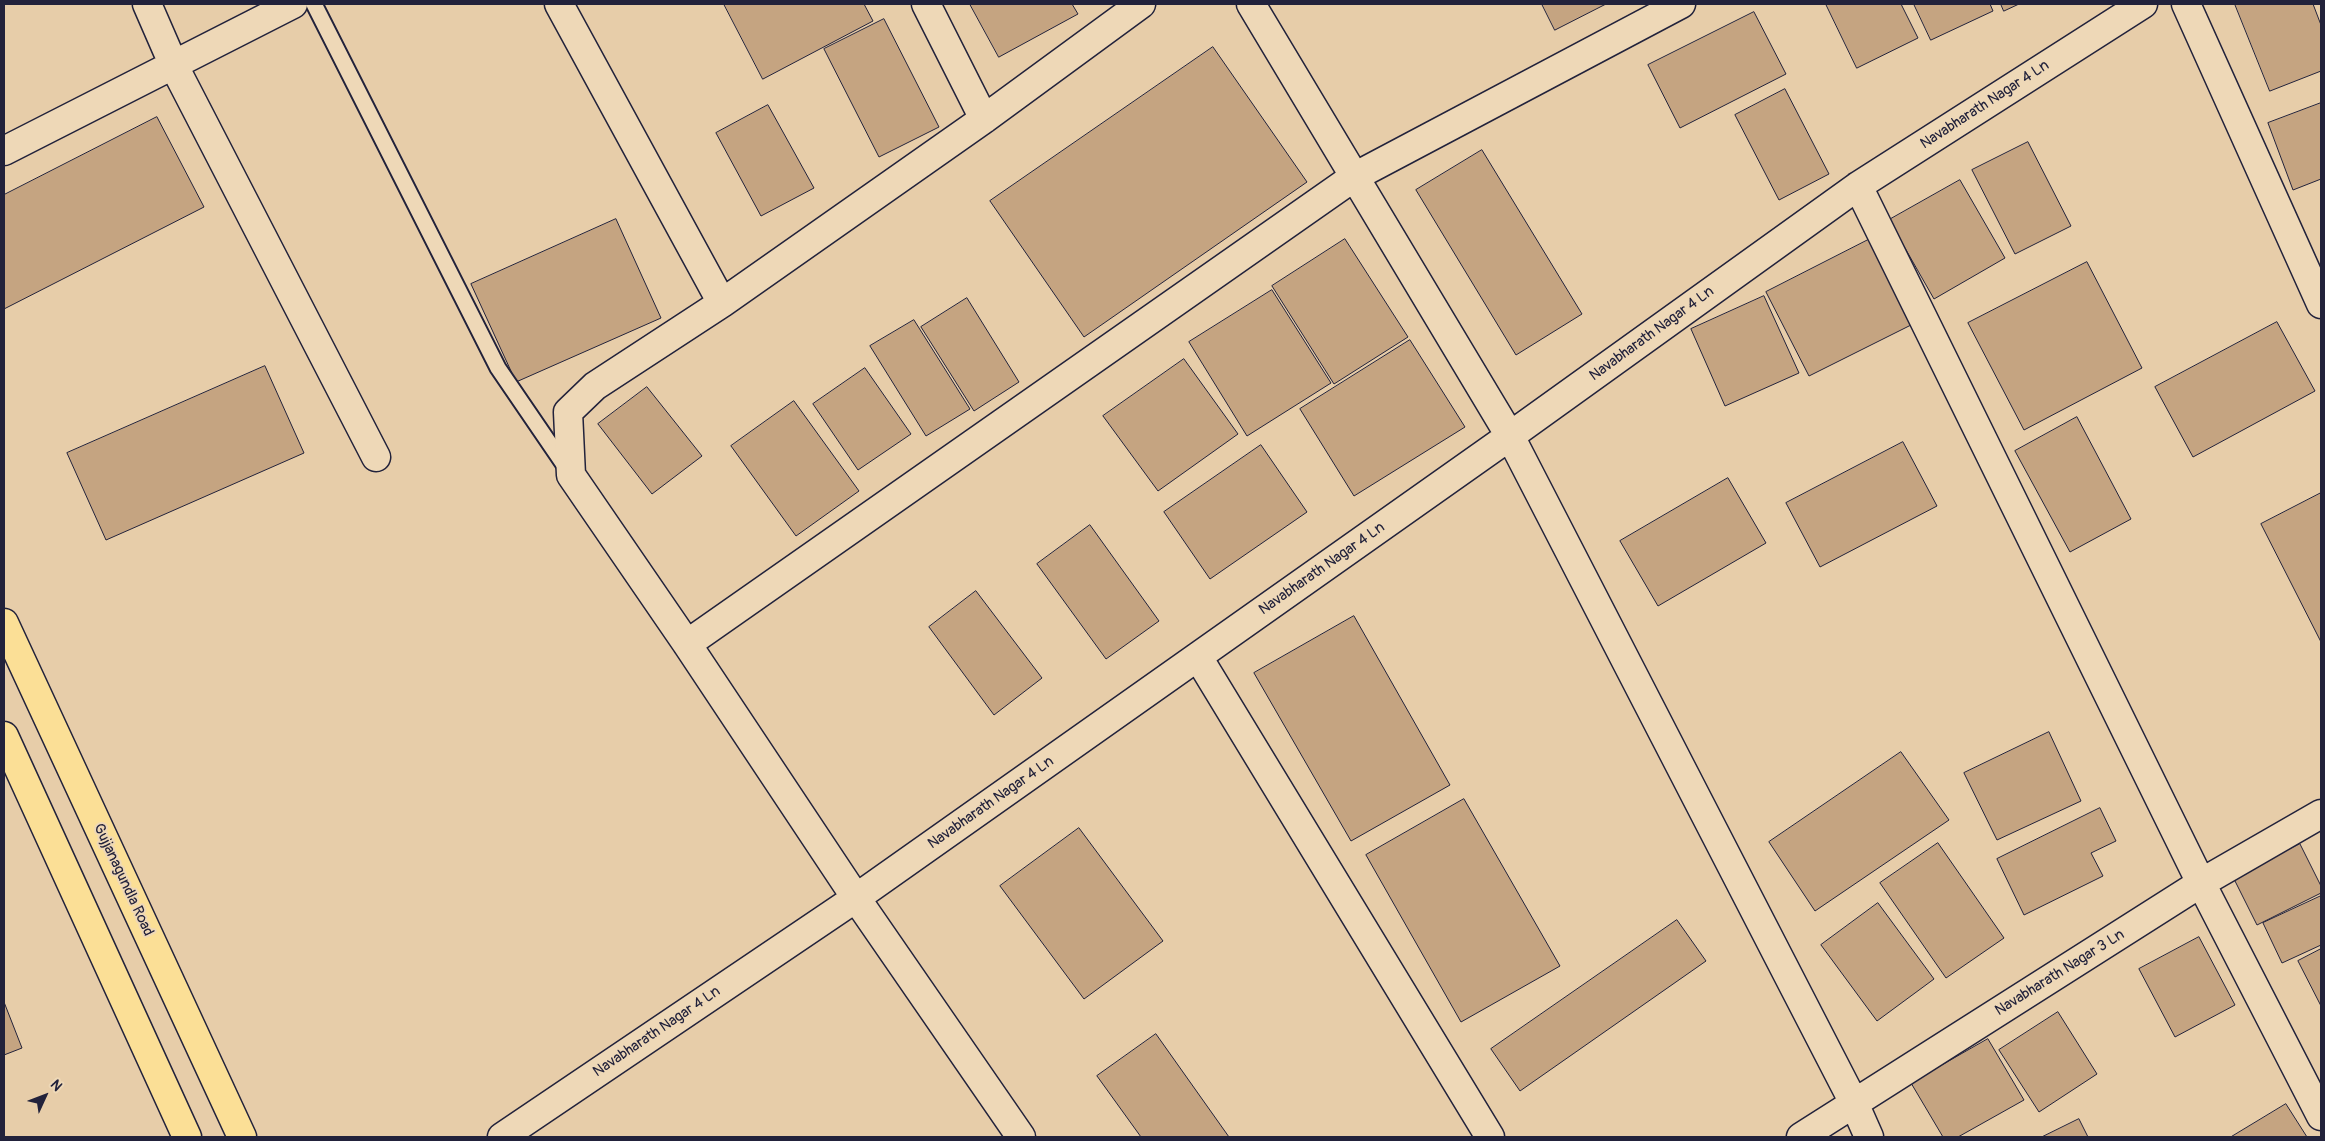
<!DOCTYPE html>
<style>
body{margin:0}
#map{position:relative;width:2325px;height:1141px;overflow:hidden;background:#e7cda9;font-family:Pangolin,sans-serif}
canvas{display:block}
.frame{position:absolute;inset:0;border:5px solid #22223b;pointer-events:none}
.north{position:absolute;left:20px;top:1071px;width:50px;height:50px;-webkit-text-stroke:4px #eed8b7;paint-order:stroke;rotate:47deg;font-size:14px;font-weight:700;line-height:20px;text-align:center;color:#22223b}
.north::after{content:'';display:block;margin:auto;width:18px;height:22px;background:#22223b;clip-path:polygon(50% 0,100% 100%,50% 72%,0 100%)}
</style>
<div id="map">
<canvas width="2325" height="1141"></canvas>
<div class="frame"></div>
<div class="north">N</div>
</div>
<script>
const c = document.querySelector('canvas').getContext('2d');
c.lineJoin = 'round';
function fill(path, color) { c.fillStyle = color; c.fill(path, 'evenodd'); }
function stroke(path, color, width, dash) { c.strokeStyle = color; c.lineWidth = width; c.lineCap = dash ? 'butt' : 'round'; c.setLineDash(dash || []); c.stroke(path); }
function drawText(font, color, halo, rows, align = 'center') {
  c.font = font + ' Pangolin,sans-serif'; c.lineWidth = 4; c.setLineDash([]); c.textBaseline = 'middle'; c.strokeStyle = halo; c.fillStyle = color; for (const [text, x, y, turn = 0] of rows) {
    c.save(); c.translate(x, y); c.rotate((+turn || 0) * Math.PI / 180); c.textAlign = isNaN(turn) ? turn : align; if (halo) c.strokeText(text, 0, 0); c.fillText(text, 0, 0); c.restore();
  }
}
const building = new Path2D(`
 M724,4H864L873,21L763,79Z
 M970,4H1072L1078,14L999,57Z
 M1542,4H1606L1555,30Z
 M1826,4H1901L1918,38L1857,68Z
 M1914,4H1990L1993,11L1931,40Z
 M2001,4H2019L2004,11Z
 M2235,4H2313L2321,25V71L2270,91Z
 M1754,12L1786,74L1680,128L1648,65Z
 M884,19L939,127L879,157L824,49Z
 M1213,47L1307,182L1084,337L990,201Z
 M1785,89L1829,174L1779,200L1735,115Z
 M2321,103V179L2293,190L2268,123Z
 M768,105L814,188L761,216L716,133Z
 M157,117L204,207L4,309V195Z
 M2028,142L2071,226L2015,254L1972,170Z
 M1482,150L1582,314L1516,355L1416,190Z
 M1960,180L2005,258L1934,299L1889,220Z
 M616,219L661,318L516,382L471,284Z
 M1872,238L1915,323L1809,376L1766,292Z
 M1345,239L1408,337L1334,384L1272,286Z
 M2087,262L2142,368L2024,430L1968,323Z
 M1272,290L1331,383L1247,436L1189,342Z
 M1764,296L1799,373L1725,406L1691,329Z
 M967,298L1019,382L974,411L921,327Z
 M914,320L970,409L926,436L870,346Z
 M2277,322L2315,391L2193,457L2155,387Z
 M1410,340L1465,427L1354,496L1300,409Z
 M1184,359L1238,434L1158,491L1103,416Z
 M265,366L304,453L106,540L67,453Z
 M865,368L911,434L858,470L813,404Z
 M647,387L702,456L652,494L598,424Z
 M794,401L859,491L796,536L731,446Z
 M2077,417L2131,519L2070,552L2015,451Z
 M1903,442L1937,506L1820,567L1786,503Z
 M1261,445L1307,512L1210,579L1164,512Z
 M1728,478L1766,543L1658,606L1620,541Z
 M2321,493V642L2261,524Z
 M1090,525L1159,621L1106,659L1037,564Z
 M976,591L1042,678L994,715L929,627Z
 M1354,616L1450,785L1351,841L1254,673Z
 M2049,732L2081,801L1997,840L1964,773Z
 M1901,752L1949,820L1815,911L1769,842Z
 M1464,799L1560,966L1461,1022L1366,855Z
 M2100,808L2116,841L2091,853L2103,876L2024,915L1997,859Z
 M1079,828L1163,941L1084,999L1000,886Z
 M1938,843L2004,938L1946,978L1880,883Z
 M2300,844L2321,886V893L2257,925L2233,877Z
 M2321,896V945L2282,963L2263,923Z
 M1878,903L1934,979L1877,1021L1821,945Z
 M1677,920L1706,961L1520,1091L1491,1049Z
 M2199,937L2235,1005L2175,1037L2139,969Z
 M2321,949V1006L2298,961Z
 M4,1002L22,1048L4,1055Z
 M2058,1012L2097,1074L2039,1112L1999,1050Z
 M1156,1034L1229,1137H1141L1097,1076Z
 M1988,1039L2024,1100L1958,1137H1943L1911,1083Z
 M2286,1104L2307,1137H2231Z
 M2079,1119L2088,1137H2042Z`);
const lane = new Path2D(`
 M314,4L498,368L567,469`);
const street = new Path2D(`
 M147,4L174,66L376,457
 M559,4L722,303
 M926,4L984,119
 M1251,4L1510,436L1854,1103L1869,1137
 M2186,4L2321,304
 M4,151L293,4
 M1858,186L2201,883L2321,1116
 M687,644L1354,177L1681,4
 M1198,657L1490,1137
 M502,1137L856,898L1510,436L1858,186L2143,4
 M1021,1137L856,898L687,644L571,475L568,412L595,386L722,303L984,119L1141,4
 M1801,1137L2201,883L2321,814`);
const primary = new Path2D(`
 M4,623L242,1137
 M4,736L187,1137`);
const streetNames = [
 ["Navabharath Nagar 4 Ln",1985,105,-33],
 ["Navabharath Nagar 4 Ln",1652,334,-36],
 ["Navabharath Nagar 4 Ln",1322,569,-35],
 ["Navabharath Nagar 4 Ln",991,803,-35],
 ["Gujjanagundla Road",123,880,65],
 ["Navabharath Nagar 3 Ln",2060,973,-32],
 ["Navabharath Nagar 4 Ln",657,1032,-34]
];
fill(building, '#c5a481');
stroke(building, '#22223b', 1);
stroke(lane, '#22223b', 19);
stroke(street, '#22223b', 31);
stroke(primary, '#22223b', 31);
stroke(lane, '#eed8b7', 15);
stroke(street, '#eed8b7', 28);
stroke(primary, '#fbdf96', 28);
drawText('15px', '#22223b', '#eed8b7', streetNames);
</script>
